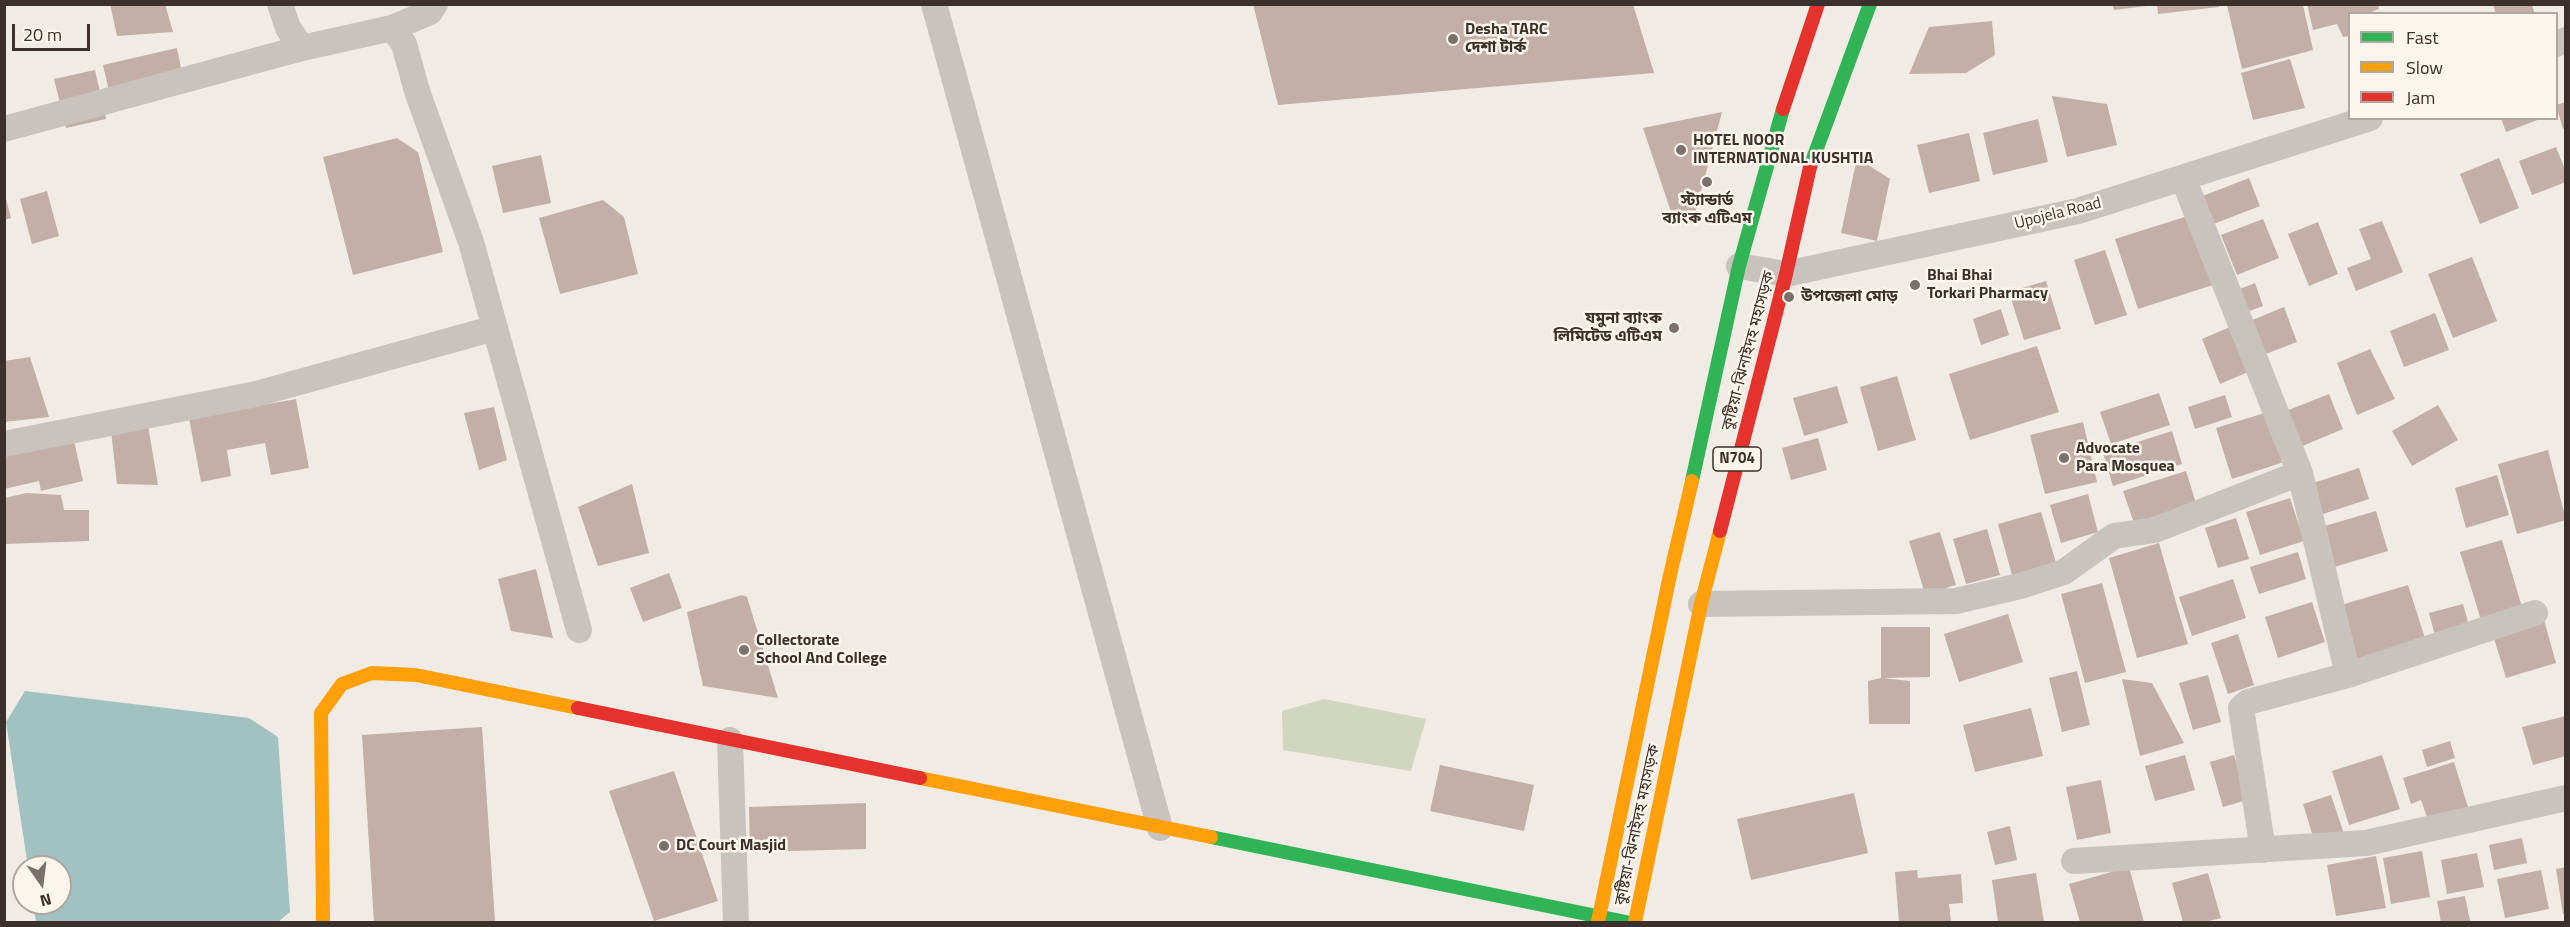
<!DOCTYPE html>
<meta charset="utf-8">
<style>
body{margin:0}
#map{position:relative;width:2570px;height:927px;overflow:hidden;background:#f0ebe5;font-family:"Titillium Web",sans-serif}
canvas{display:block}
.frame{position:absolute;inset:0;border:6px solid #3b302b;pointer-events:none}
.legend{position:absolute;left:2348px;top:12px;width:210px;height:108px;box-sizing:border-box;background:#fbf5ee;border:2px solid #aea6a0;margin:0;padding:8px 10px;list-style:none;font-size:18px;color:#3b302b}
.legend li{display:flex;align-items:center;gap:12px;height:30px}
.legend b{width:30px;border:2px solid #aea6a0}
.north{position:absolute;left:12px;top:855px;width:60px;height:60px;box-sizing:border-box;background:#fbf5ee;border:2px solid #aea6a0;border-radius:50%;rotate:166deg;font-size:16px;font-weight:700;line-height:24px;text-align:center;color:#3b302b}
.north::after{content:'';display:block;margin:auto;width:21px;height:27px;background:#7a716c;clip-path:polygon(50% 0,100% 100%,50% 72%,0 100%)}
.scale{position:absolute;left:12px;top:24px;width:78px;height:27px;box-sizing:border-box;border:3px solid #3b302b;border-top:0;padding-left:8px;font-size:18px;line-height:21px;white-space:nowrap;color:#3b302b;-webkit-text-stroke:4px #fbf5ee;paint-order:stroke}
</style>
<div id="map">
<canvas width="2570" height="927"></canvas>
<div class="frame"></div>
<ul class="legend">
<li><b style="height:8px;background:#30b455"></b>Fast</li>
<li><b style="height:8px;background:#ff9f0a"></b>Slow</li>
<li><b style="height:8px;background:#e5322d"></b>Jam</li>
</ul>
<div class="north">N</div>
<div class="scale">20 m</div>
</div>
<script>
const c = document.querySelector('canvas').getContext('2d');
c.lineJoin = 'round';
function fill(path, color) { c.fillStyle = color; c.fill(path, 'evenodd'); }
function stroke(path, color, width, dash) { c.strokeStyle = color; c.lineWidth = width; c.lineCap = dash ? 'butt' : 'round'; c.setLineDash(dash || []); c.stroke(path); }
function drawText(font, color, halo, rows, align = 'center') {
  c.font = font + ' "Titillium Web","Noto Sans Bengali",sans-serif'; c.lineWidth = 5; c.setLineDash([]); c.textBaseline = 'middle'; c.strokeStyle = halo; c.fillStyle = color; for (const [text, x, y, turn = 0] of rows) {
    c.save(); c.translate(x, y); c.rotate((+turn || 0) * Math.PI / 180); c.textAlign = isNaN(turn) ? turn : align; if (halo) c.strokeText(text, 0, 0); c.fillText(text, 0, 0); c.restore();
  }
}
const green = new Path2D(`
 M1324,699L1426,719L1411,771L1283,750L1282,711Z`);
const water = new Path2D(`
 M25,691L249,718L278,737L290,912L278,922H36L33,903H60V867H28L6,722Z`);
const building = new Path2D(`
 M110,4H165L173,32L117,36Z
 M1253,4H1633L1654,73L1278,105Z
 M2112,4H2147V6L2114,10Z
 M2157,4H2219V7L2158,14Z
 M2307,4H2378L2379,9L2366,14H2350V36L2343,37L2337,24L2313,30Z
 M2227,5H2303L2313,50L2242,69Z
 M2493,5H2532L2535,14H2496Z
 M1992,21L1995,55L1966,73L1909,74L1929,27Z
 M177,48L183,78L110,95L103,65Z
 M2290,59L2305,108L2253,120L2241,73Z
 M95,70L106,119L66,128L54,79Z
 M2052,96L2107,104L2117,145L2067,157Z
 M2566,102V128L2563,129L2556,105Z
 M1722,112L1694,218L1675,224L1643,128Z
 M2501,118H2540V119L2506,132Z
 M2038,119L2048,162L1993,175L1983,133Z
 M1969,133L1980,181L1929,193L1917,145Z
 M397,138L418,152L443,252L353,275L323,157Z
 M2556,147L2566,172V182L2532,195L2519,161Z
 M541,155L551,203L503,213L492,166Z
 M1857,158L1890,179L1877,241L1841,233Z
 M2499,158L2519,208L2480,224L2460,174Z
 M2249,178L2260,206L2211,225L2200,197Z
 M4,191L11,218L4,220Z
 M47,191L59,236L32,244L20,199Z
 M603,200L624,217L638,274L560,294L539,218Z
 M2191,215L2213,285L2138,309L2115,239Z
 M2263,219L2279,258L2237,275L2221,235Z
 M2382,221L2403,272L2356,291L2347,268L2371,259L2359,229Z
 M2318,222L2338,274L2309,286L2288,234Z
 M2105,250L2127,315L2095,325L2074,260Z
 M2472,257L2497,321L2453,338L2428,274Z
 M2046,281L2061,329L2024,340L2009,292Z
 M2255,283L2263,306L2244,313L2235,291Z
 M2284,307L2297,342L2263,355L2250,321Z
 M2001,309L2009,335L1981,345L1973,319Z
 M2435,313L2449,350L2404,367L2390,331Z
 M2230,327L2248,372L2220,384L2202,339Z
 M2037,346L2059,412L1970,440L1949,374Z
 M2370,349L2395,399L2357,415L2337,363Z
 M30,357L49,417L4,422V361Z
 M1897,376L1916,440L1878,451L1860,387Z
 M1837,386L1848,423L1804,436L1793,398Z
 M2159,393L2170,425L2111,444L2100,412Z
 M2329,394L2343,429L2300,447L2286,411Z
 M2225,395L2232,417L2195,429L2188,407Z
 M296,399L309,468L271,475L265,443L227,450L231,476L201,482L189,418Z
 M2438,405L2458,440L2412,466L2392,431Z
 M494,407L507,460L479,470L464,413Z
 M2271,411L2287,461L2232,479L2216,428Z
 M2083,422L2097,482L2045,494L2030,435Z
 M148,425L158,485L117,484L111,430Z
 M2172,431L2182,464L2113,486L2103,453Z
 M72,432L83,481L41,491L39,481L4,489V448Z
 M1818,438L1827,470L1791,480L1782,448Z
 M2548,450L2566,520L2517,534L2498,464Z
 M2359,468L2369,499L2317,516L2307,485Z
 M2186,471L2196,503L2134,523L2123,491Z
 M2497,475L2509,515L2466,528L2455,488Z
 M632,484L649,553L598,566L578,507Z
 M27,493L61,495L64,510H89V541L4,544V498Z
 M2088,494L2098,532L2061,543L2050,505Z
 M2290,498L2304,541L2260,555L2246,512Z
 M2376,511L2388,551L2331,568L2318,528Z
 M2041,512L2056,563L2012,575L1998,524Z
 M2236,518L2249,559L2218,568L2205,528Z
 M1987,529L2000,575L1966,584L1953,539Z
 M1940,532L1956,585L1925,594L1909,541Z
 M2502,540L2522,607L2481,620L2460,552Z
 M2159,543L2188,644L2137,658L2109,558Z
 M2298,552L2306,579L2259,594L2250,567Z
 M536,569L553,638L511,631L498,579Z
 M669,573L682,608L643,622L630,588Z
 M2233,579L2246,618L2192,636L2179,597Z
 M2102,583L2126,672L2085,683L2061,594Z
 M2408,585L2425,638L2355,660L2338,606Z
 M742,595L747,597L778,698L703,686L687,612Z
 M2312,602L2325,642L2278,658L2265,617Z
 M2463,604L2469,626L2435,636L2429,613Z
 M2008,614L2023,662L1959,682L1944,634Z
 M2544,620L2556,663L2506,678L2493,635Z
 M1881,627H1930V677L1883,678L1910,681V724H1869L1868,681L1881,678Z
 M2238,634L2254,685L2228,694L2211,643Z
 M2077,671L2090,725L2062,732L2049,678Z
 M2208,675L2221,722L2193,730L2179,683Z
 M2122,679L2152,683L2184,743L2140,756Z
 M2031,708L2043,756L1975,772L1963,725Z
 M2566,716V756L2533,765L2522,727Z
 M482,727L495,922H374L362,735Z
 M2450,741L2455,758L2427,767L2422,750Z
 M2185,755L2195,790L2155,801L2145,766Z
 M2234,755L2247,800L2223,807L2210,762Z
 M2382,755L2400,809L2349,825L2332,771Z
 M2454,762L2468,807L2428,820L2421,800L2411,804L2403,778Z
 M1440,765L1534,785L1524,831L1430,811Z
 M674,771L718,901L654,921L609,791Z
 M2101,780L2111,833L2077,840L2066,787Z
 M1854,793L1868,853L1751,880L1737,819Z
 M2331,795L2345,837L2316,846L2303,804Z
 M866,803V849L750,852L749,807Z
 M2010,826L2017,860L1995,865L1987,832Z
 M2522,838L2527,863L2494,870L2489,845Z
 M2422,851L2430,897L2391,904L2383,858Z
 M2477,853L2484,887L2447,894L2441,860Z
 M2376,856L2386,908L2336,916L2327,865Z
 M2129,867L2144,922H2080L2069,884Z
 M2566,867V914H2563L2556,869Z
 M1917,870L1918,878L1961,874L1963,903L1949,904L1951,922H1899L1895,872Z
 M2541,870L2549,909L2505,918L2497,879Z
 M2036,873L2044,922H1998L1992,880Z
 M2208,873L2221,918L2205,922H2183L2172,883Z
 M2465,896L2470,921L2441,922L2437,901Z`);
const street = new Path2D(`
 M280,4L288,28L302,48L392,28L404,44L417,91L471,242L579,630
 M934,4L1160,828
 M392,28L430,12L435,4
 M2556,44L2566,40
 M4,129L302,48
 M2183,178L2300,473L2348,675
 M1739,266L1786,274L2078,211L2370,118
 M4,444L256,394L495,328
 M1701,604L1956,601L2024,585L2064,572L2114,536L2155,530L2300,473
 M730,740L736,922
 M2263,850L2241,708L2248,702L2348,675L2535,613
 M2074,861L2366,843L2566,798`);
const fast = new Path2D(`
 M1810,167L1870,4
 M1692,481L1739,266L1783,109
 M1211,837L1626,922`);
const slow = new Path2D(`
 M920,778L1211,837
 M323,922L321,713L342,684L372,673L416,675L578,708
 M1598,922L1670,575L1692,481
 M1635,922L1701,604L1720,531`);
const jam = new Path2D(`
 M1783,109L1818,4
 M1720,531L1786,274L1810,167
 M578,708L920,778`);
const markers = [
 [1453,39,6,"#7a716c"],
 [1681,150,6,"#7a716c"],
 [1707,182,6,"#7a716c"],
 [1915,285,6,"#7a716c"],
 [1789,297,6,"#7a716c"],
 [1674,328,6,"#7a716c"],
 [2064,458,6,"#7a716c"],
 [744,650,6,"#7a716c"],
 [664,846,6,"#7a716c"]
];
const shields = [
 [1737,459,48]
];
const shieldNames = [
 ["N704",1737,459]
];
const poiNames = [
 ["Desha TARC",1465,30],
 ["দেশা টার্ক",1465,48],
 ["HOTEL NOOR",1693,141],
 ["INTERNATIONAL KUSHTIA",1693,159],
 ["স্ট্যান্ডার্ড",1707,201,"center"],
 ["ব্যাংক এটিএম",1707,219,"center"],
 ["Bhai Bhai",1927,276],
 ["Torkari Pharmacy",1927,294],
 ["উপজেলা মোড়",1801,297],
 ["যমুনা ব্যাংক",1662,319,"right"],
 ["লিমিটেড এটিএম",1662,337,"right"],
 ["Advocate",2076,449],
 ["Para Mosquea",2076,467],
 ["Collectorate",756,641],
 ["School And College",756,659],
 ["DC Court Masjid",676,846]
];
const streetNames = [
 ["Upojela Road",2058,214,-14],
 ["কুষ্টিয়া-ঝিনাইদহ মহাসড়ক",1749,351,-75],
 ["কুষ্টিয়া-ঝিনাইদহ মহাসড়ক",1638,825,-78]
];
fill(green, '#d1d6bf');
fill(water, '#a1c2c1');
fill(building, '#c3afa7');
stroke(street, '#c9c3be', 26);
stroke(fast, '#30b455', 14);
stroke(slow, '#ff9f0a', 14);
stroke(jam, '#e5322d', 14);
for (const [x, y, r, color] of markers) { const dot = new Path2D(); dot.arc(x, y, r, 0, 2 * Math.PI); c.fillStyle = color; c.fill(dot); stroke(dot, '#fbf5ee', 2); }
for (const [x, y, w] of shields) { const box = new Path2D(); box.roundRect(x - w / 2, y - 12, w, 24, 4.5); c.fillStyle = '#fbf5ee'; c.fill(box); stroke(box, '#3b302b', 1.5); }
drawText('bold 15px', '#3b302b', null, shieldNames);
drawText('bold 16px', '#3b302b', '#fbf5ee', poiNames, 'left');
drawText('16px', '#3b302b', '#fbf5ee', streetNames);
</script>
